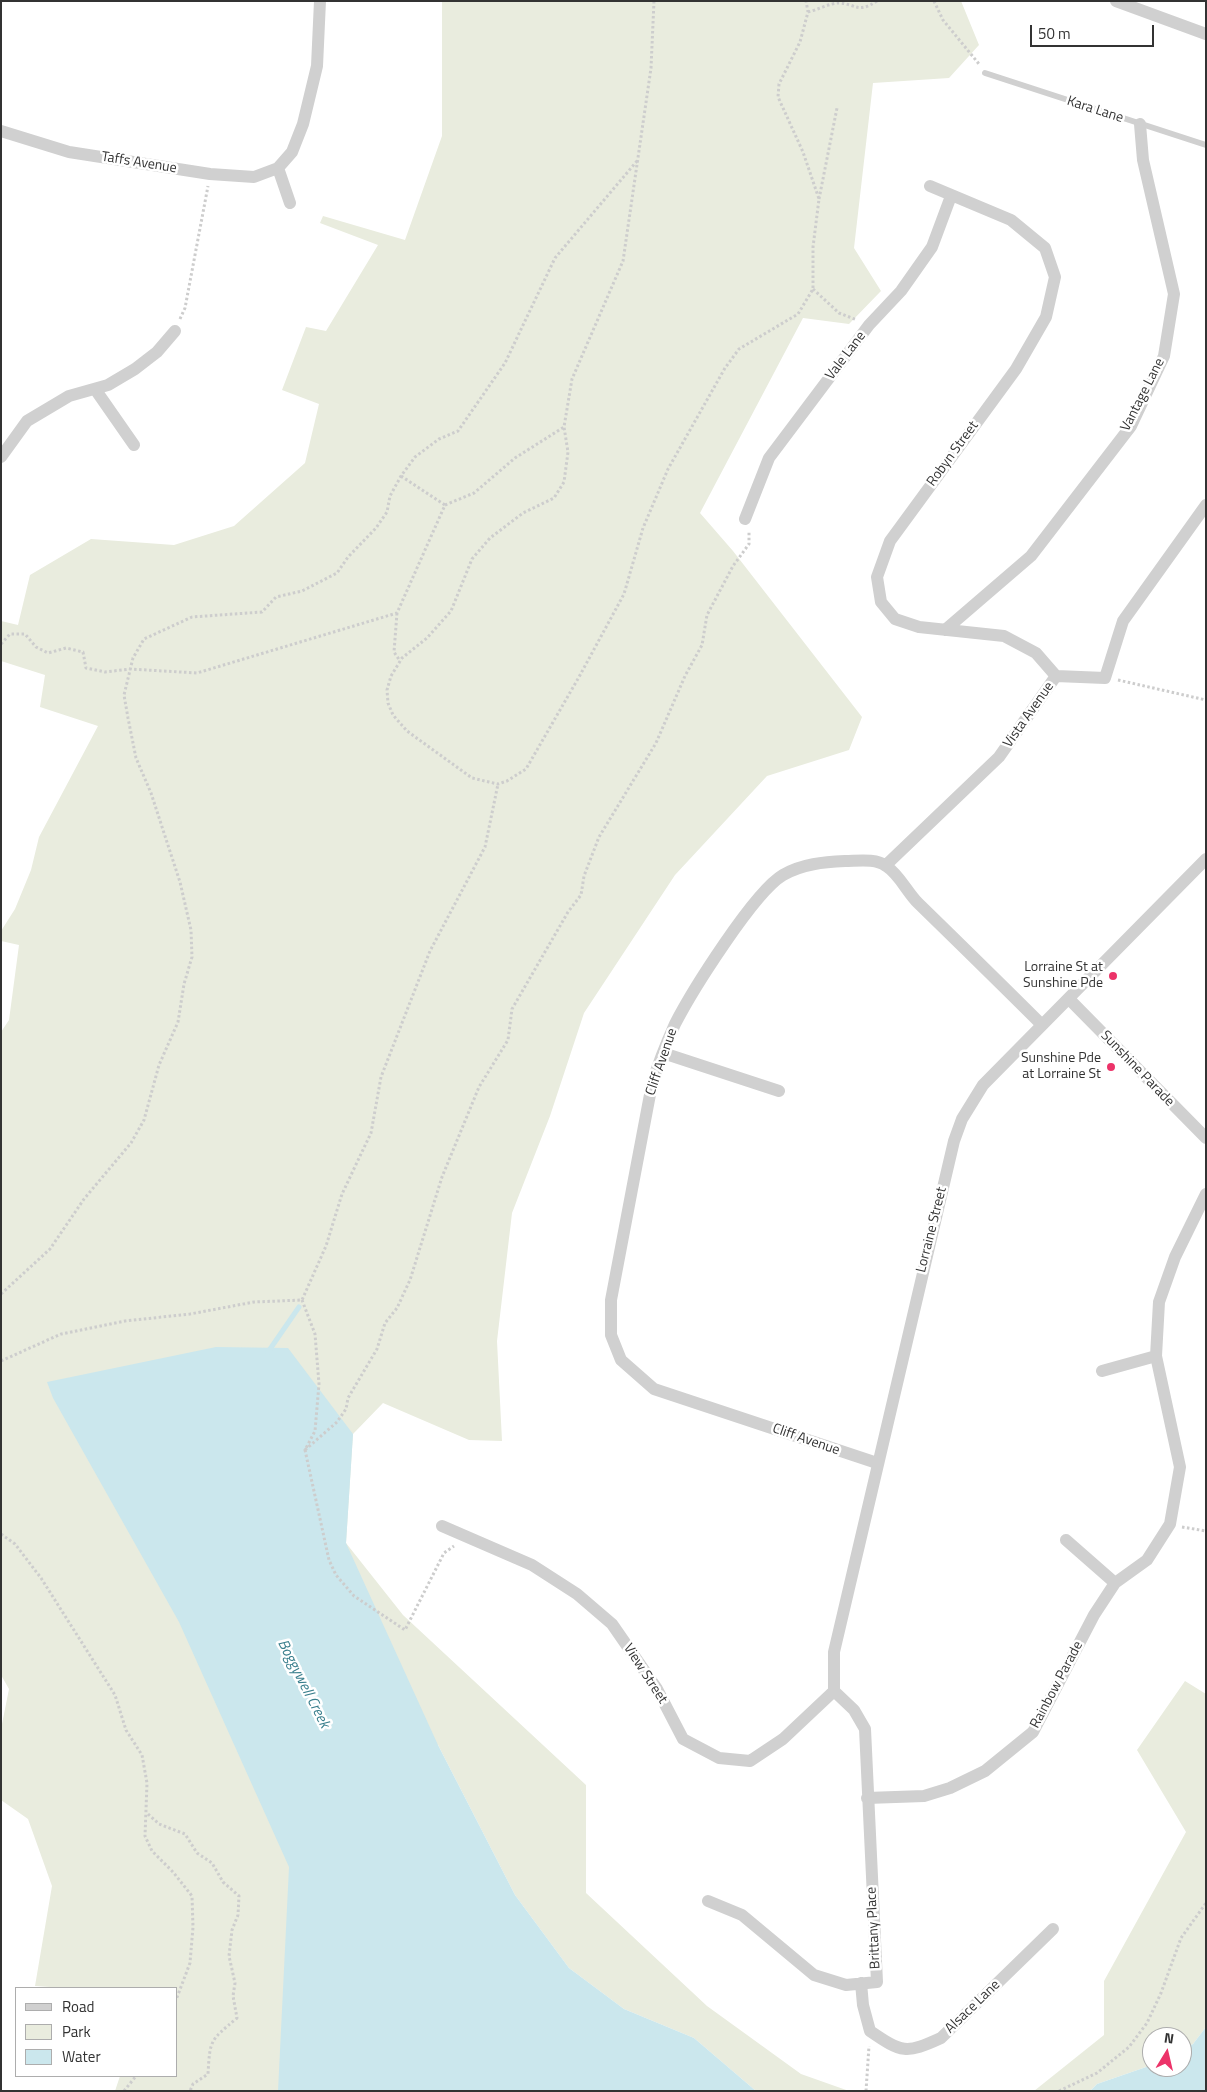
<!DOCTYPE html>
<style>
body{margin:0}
#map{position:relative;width:1207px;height:2092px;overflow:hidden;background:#fff;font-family:"Titillium Web",sans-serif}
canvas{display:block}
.frame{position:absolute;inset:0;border:2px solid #333;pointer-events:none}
.legend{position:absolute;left:15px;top:1987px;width:162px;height:90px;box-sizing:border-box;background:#fff;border:1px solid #adadad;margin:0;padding:6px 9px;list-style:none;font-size:15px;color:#333}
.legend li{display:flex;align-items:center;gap:10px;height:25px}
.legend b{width:25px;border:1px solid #adadad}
.north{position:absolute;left:1142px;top:2027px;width:50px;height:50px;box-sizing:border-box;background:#fff;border:1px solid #adadad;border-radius:50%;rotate:9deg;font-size:14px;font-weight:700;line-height:20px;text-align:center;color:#333}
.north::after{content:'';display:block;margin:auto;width:18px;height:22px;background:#ec3369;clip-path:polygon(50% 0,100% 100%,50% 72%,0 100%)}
.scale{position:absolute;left:1030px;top:25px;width:124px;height:22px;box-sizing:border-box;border:2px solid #333;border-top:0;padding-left:6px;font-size:15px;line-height:18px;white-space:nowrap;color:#333;-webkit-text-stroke:4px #fff;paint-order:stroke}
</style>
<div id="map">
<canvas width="1207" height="2092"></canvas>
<div class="frame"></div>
<ul class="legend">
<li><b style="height:6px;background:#d0d0d0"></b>Road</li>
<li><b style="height:14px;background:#e9ecde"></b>Park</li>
<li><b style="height:14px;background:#cbe7ed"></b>Water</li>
</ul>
<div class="north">N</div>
<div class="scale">50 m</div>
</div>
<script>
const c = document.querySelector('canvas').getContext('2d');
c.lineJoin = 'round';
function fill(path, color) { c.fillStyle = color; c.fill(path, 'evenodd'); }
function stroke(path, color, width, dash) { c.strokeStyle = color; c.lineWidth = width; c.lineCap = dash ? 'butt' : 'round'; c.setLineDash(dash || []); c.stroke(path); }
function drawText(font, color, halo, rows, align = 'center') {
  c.font = font + ' "Titillium Web",sans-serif'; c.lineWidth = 5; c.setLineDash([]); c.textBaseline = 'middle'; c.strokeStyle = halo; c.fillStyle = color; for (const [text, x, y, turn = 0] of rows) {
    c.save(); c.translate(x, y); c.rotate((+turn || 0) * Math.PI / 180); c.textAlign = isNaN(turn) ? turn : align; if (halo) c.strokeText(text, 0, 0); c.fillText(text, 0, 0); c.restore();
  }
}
const green = new Path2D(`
 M442,1H961L979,45L949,78L873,83L854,248L881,291L849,324L803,318L700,513L733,551L862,717L849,750L767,776L675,875L584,1013L550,1116L512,1213L497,1341L502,1441L469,1440L383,1403L353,1434L346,1543L403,1615L586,1785V1893L707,2006L801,2074L849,2091H756L694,2038L624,2009L569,1968L515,1895L438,1745L413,2091H115L120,2076H176V1988H64L35,1986L52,1886L28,1819L1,1800V1729L9,1689L1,1675V1032L9,1020L19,945L1,941V931L15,909L31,870L39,837L98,726L40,707L45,675L1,661V621L18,625L30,575L91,539L174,545L234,526L305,463L319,404L282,390L306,327L326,331L378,245L320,223L323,216L405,240L442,136Z
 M1185,1681L1206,1694V2027L1193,2044L1182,2050V2037H1152V2065L1097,2084L1090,2091H1034L1104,2035V1981L1186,1832L1137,1750Z`);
const water = new Path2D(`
 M216,1347L288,1348L353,1434L346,1543L438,1745L515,1895L569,1968L624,2009L694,2038L756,2091H278L289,1867L179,1622L53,1398L47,1382Z
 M1206,2027V2091H1090L1097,2084L1152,2065L1182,2067V2050L1193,2044Z`);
const stream = new Path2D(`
 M268,1352L299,1307`);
const path = new Path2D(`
 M654,1L651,68L623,261L572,379L564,427L568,452L564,482L554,498L523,513L490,538L472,559L451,611L427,638L402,658L391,676L387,690L388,703L393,715L407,731L472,778L489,782L498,784L507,781L526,769L579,677L624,594L643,528L668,469L725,368L739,349L798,314L813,289V247L819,199L803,152L778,97L779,84L800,42L808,12L806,1
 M934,1L943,20L979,64
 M808,12C817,10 830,3 839,3C857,4 857,14 877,1
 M819,199L837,108
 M813,289L839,313L857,320
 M180,319L185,308L208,186
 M401,476L445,505
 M397,613L394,652L400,661
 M1,644L10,634H25L36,647L48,653L66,648L83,652L86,668L105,672L130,669L197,673L397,613L445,505L474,493L515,458L564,427
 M1118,680L1206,700
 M1,1294L50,1249L84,1199L131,1143L144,1120L159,1065L178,1022L184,984L192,957L191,930L180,882L151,793L136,758L128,718L124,695L133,658L144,639L192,617L262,612L276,597L302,591L337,573L348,557L376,528L387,512L390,496L401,476L415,457L439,439L458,431L505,363L555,258L637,161
 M302,1300L315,1334L319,1384L315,1431L305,1450L329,1560L336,1575L354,1596L405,1630L444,1553L454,1546
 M1,1361L61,1334L125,1321L190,1314L254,1302L302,1300L326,1246L342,1194L371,1133L381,1077L430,951L485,847L498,784
 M305,1450L337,1422L346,1409L348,1398L377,1349L385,1323L397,1308L410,1280L442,1177L479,1087L508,1040L512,1009L568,912L581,895L584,876L599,837L656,743L685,676L702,645L707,615L733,566L749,544V531
 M1182,1527L1206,1531
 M1,1534L15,1544L41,1578L115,1695L126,1730L142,1755L147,1783L145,1836L152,1851L173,1872L192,1896L193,1927L190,1963L176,2000
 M148,1814L159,1824L185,1834L197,1853L212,1863L223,1882L239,1896L238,1915L232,1930L229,1956L235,1983L233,1996L237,2018C210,2041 210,2039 208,2074L193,2084L190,2091
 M124,2091L136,2076
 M866,2091L869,2046
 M1059,2091L1097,2073L1129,2047L1147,2023L1161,1993L1181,1938L1206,1903`);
const lane = new Path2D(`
 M985,73L1206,145`);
const street = new Path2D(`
 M1116,1L1206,34
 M1,131L69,152L210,174L254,177L278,168L292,152L303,124L317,66L320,1
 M278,168L290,203
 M930,186L1011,220L1045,248L1055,277L1046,317L1016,369L890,541L877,577L881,602L895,619L919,627L1004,636L1036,653L1056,676
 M95,389L134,445
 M1,457L27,421L69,396L108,385L135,369L157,352L175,331
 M745,519L769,458L869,325L901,291L932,247L951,196
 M945,630L1031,556L1131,426L1164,356L1174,294L1143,160L1140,124
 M886,865L999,757L1056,676L1105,678L1123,621L1206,505
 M1069,999L1206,1138
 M663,1053L779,1091
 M1102,1371L1156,1356
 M877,1463L654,1389L621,1360L611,1335V1300L652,1084C658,1064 666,1044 675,1024C692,991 754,892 783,875C802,864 824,862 845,861C857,861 876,858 886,866C899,874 907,892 918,903C959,943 1001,984 1042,1025
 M442,1526L532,1565L577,1594L612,1624L657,1689L683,1739L719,1758L750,1761L783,1739L834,1691
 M1066,1540L1115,1583
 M834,1691V1652L954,1141L962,1119L983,1085L1206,859
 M867,1798L924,1796L950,1788L985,1771L1033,1732L1094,1615L1115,1583L1147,1560L1170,1524L1180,1467L1156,1356L1159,1302L1175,1257L1206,1194
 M708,1901L742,1915L814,1975L846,1985L877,1982L865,1729L854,1710L834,1691
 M861,1983L863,2005L870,2031C902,2053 906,2054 941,2038L1053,1929`);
const markers = [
 [1113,976,5,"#ec3369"],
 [1111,1067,5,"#ec3369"]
];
const streetNames = [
 ["Kara Lane",1095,110,18],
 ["Taffs Avenue",139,163,9],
 ["Vale Lane",846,356,-53],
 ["Vantage Lane",1143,395,-63],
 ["Robyn Street",953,454,-54],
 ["Vista Avenue",1029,715,-55],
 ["Cliff Avenue",662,1062,-71],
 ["Sunshine Parade",1137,1069,46],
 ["Lorraine Street",932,1230,-76],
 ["Cliff Avenue",806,1440,19],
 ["View Street",645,1674,57],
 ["Rainbow Parade",1057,1685,-62],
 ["Brittany Place",874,1928,-93],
 ["Alsace Lane",973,2007,-44]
];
const poiNames = [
 ["Lorraine St at",1103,968],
 ["Sunshine Pde",1103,984],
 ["Sunshine Pde",1101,1059],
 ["at Lorraine St",1101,1075]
];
const waterNames = [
 ["Boggywell Creek",303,1684,63]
];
fill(green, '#e9ecde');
fill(water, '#cbe7ed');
stroke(stream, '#cbe7ed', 5);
stroke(path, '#cdcdcd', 3, [2.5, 2.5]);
stroke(lane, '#d0d0d0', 6);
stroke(street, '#d0d0d0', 12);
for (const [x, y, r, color] of markers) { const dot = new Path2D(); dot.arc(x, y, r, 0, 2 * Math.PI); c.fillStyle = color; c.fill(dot); stroke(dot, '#fff', 2); }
drawText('14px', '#333', '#fff', streetNames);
drawText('14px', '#333', '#fff', poiNames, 'right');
drawText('italic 15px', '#387e8c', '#fff', waterNames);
</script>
